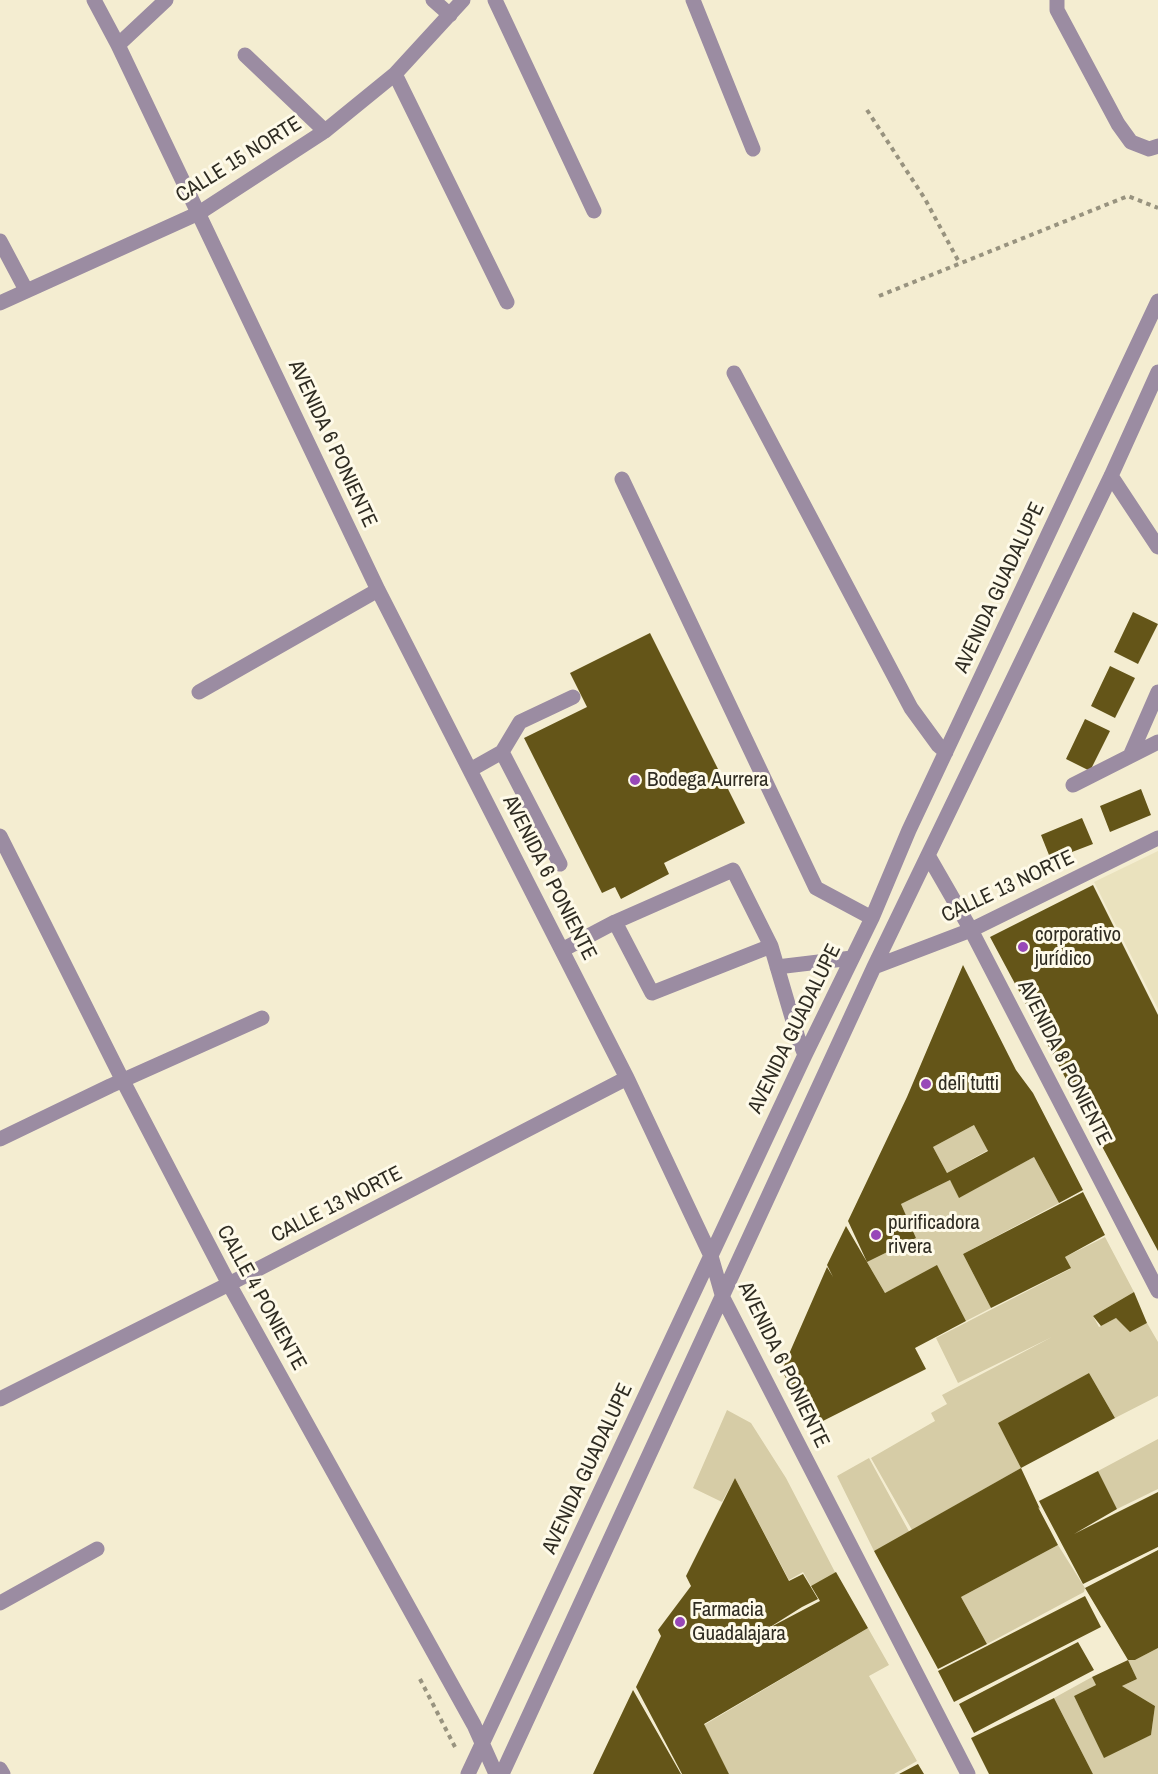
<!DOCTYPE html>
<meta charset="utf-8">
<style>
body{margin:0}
canvas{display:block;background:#f4edd1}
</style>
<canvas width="1158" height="1774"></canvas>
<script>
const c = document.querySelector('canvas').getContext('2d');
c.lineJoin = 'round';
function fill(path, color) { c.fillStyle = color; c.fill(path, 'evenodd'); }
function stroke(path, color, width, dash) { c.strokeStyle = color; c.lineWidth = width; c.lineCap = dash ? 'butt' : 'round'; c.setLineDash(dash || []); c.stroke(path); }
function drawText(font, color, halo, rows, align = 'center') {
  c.font = font + ' "Archivo Narrow",sans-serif'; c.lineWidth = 6; c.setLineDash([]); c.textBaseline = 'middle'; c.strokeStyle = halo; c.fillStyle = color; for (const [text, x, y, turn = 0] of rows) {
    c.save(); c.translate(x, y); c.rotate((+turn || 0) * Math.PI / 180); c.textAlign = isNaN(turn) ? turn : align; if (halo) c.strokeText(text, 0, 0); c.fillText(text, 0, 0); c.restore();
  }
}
const built = new Path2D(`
 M1158,851V1009L1094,882Z`);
const green = new Path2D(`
 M974,1125L988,1150L947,1173L933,1147Z
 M1034,1157L1059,1203L963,1254L991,1308L966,1321L937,1266L885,1293L867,1262L916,1238L901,1204L950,1180L960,1197Z
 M1105,1237L1134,1292L1093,1316L1099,1327L1116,1318L1130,1331L1147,1323L1158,1342V1396L1115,1418L1089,1373L999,1424L1021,1468L912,1530L871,1458L935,1421L931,1413L947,1404L942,1395L1052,1337L958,1383L936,1338L1070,1269L1065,1257Z
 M727,1410L751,1423L786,1478L836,1574L811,1586L803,1572L789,1580L735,1478L722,1502L693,1488Z
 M1158,1439V1489L1117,1509L1098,1471Z
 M869,1458L911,1535L874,1551L837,1476Z
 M1058,1545L1085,1588L1084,1592L987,1644L961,1597Z
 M868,1628L889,1665L869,1676L917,1761L894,1774H729L704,1725Z
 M1158,1648V1774H1093L1054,1698L1092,1677L1096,1685L1074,1696L1103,1755L1151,1735L1155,1706L1122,1686L1137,1679L1128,1660H1135Z`);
const building = new Path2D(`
 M1133,612L1158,624L1138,664L1114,652Z
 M650,633L745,823L664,863L669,874L621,899L615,887L602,893L524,738L587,707L570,673Z
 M1110,666L1135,678L1115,718L1091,706Z
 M1085,719L1110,731L1090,771L1066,759Z
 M1141,789L1151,815L1110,832L1100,806Z
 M1082,818L1093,844L1051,860L1041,835Z
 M1093,885L1158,1015V1251L990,937Z
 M963,965L1016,1070L1033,1093L1083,1190L1059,1203L1034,1157L959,1198L950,1180L901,1204L916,1238L867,1262L848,1221L907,1097ZM974,1125L988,1151L947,1173L933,1147Z
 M1083,1192L1105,1235L1065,1257L1071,1268L991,1308L963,1254Z
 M846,1226L885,1293L937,1265L966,1321L915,1348L926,1369L809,1428L782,1370L827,1267L833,1277L827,1265Z
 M1134,1292L1147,1323L1130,1332L1116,1318L1101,1326L1093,1316Z
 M1089,1373L1115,1418L1021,1468L1040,1509L1038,1507L1058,1545L961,1597L987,1644L938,1669L874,1551L1021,1468L998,1423Z
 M1098,1471L1117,1509L1074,1534L1158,1492V1547L1083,1584L1039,1501Z
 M735,1478L789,1581L803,1574L818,1599L802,1607L767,1629L820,1601L811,1586L836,1572L868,1628L704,1724L729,1774H682L636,1687L661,1636L658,1630L691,1586L686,1576Z
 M1158,1550V1648L1135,1660H1128L1085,1588Z
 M1085,1596L1101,1627L954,1702L938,1671Z
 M1078,1642L1094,1670L974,1733L959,1704Z
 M1128,1660L1137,1679L1122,1686L1155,1706L1151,1735L1104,1758L1074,1696L1096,1685L1092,1677Z
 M633,1690L681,1774H593Z
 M1054,1698L1093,1774H989L971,1738Z
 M918,1764L924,1774H899Z`);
const path = new Path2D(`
 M867,110L925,199L960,264
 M879,296L1128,196L1158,208
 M420,1679L455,1747`);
const minor = new Path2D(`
 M94,0L118,45L378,590L627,1078L711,1256L723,1298L968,1774
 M433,0L450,15
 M495,0L594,211
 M693,0L753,149
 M1057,0V10L1118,124L1131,142L1149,149L1158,146
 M118,45L166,0
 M245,55L325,131
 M395,74L507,302
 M0,241L26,290
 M0,303L199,213L325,131L395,74L463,0
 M734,373L911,708L938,745L946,752
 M1111,476L1158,547
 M622,479L816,888L872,918
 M199,692L378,590
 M502,752L520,722L573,697
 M1130,756L1158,692
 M470,770L502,752L560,864
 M1073,785L1158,742
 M0,836L123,1081L229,1284L474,1725L496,1774
 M929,857L971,930L1158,1291
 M771,946L798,1038L805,1055
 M562,950L615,922L733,870L771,946L652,993L615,922
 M777,967L852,958
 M874,967L971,930L1158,838
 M0,1139L110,1086L262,1018
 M0,1399L229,1284L627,1078
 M0,1603L97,1549
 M0,1769L3,1774
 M468,1774L805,1055L872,918L909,830L1158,301
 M502,1774L874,967L1111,476L1158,372`);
const markers = [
 [635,780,6,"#9848b8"],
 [1023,947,6,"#9848b8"],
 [926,1084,6,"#9848b8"],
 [876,1235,6,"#9848b8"],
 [680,1622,6,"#9848b8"]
];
const streetNames = [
 ["CALLE 15 NORTE",239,160,-32],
 ["AVENIDA 6 PONIENTE",332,444,65],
 ["AVENIDA GUADALUPE",1000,588,-65],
 ["AVENIDA 6 PONIENTE",549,878,63],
 ["CALLE 13 NORTE",1008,887,-25],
 ["AVENIDA GUADALUPE",795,1029,-64],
 ["AVENIDA 8 PONIENTE",1064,1063,63],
 ["CALLE 13 NORTE",337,1205,-27],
 ["CALLE 4 PONIENTE",261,1298,61],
 ["AVENIDA 6 PONIENTE",783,1365,64],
 ["AVENIDA GUADALUPE",588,1469,-65]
];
const poiNames = [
 ["Bodega Aurrera",647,780],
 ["corporativo",1035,935],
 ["jurídico",1035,959],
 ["deli tutti",938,1084],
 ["purificadora",888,1223],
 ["rivera",888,1247],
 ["Farmacia",692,1610],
 ["Guadalajara",692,1634]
];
fill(built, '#eae2be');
fill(green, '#d6cca6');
fill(building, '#645518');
stroke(path, '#98937f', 4, [4.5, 4.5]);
stroke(minor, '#9b8ca2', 15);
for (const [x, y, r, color] of markers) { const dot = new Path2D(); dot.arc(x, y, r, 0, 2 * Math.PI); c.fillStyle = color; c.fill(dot); stroke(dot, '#fefae9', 2); }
drawText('21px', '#2f2c22', '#fefae9', streetNames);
drawText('21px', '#2f2c22', '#fefae9', poiNames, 'left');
</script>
